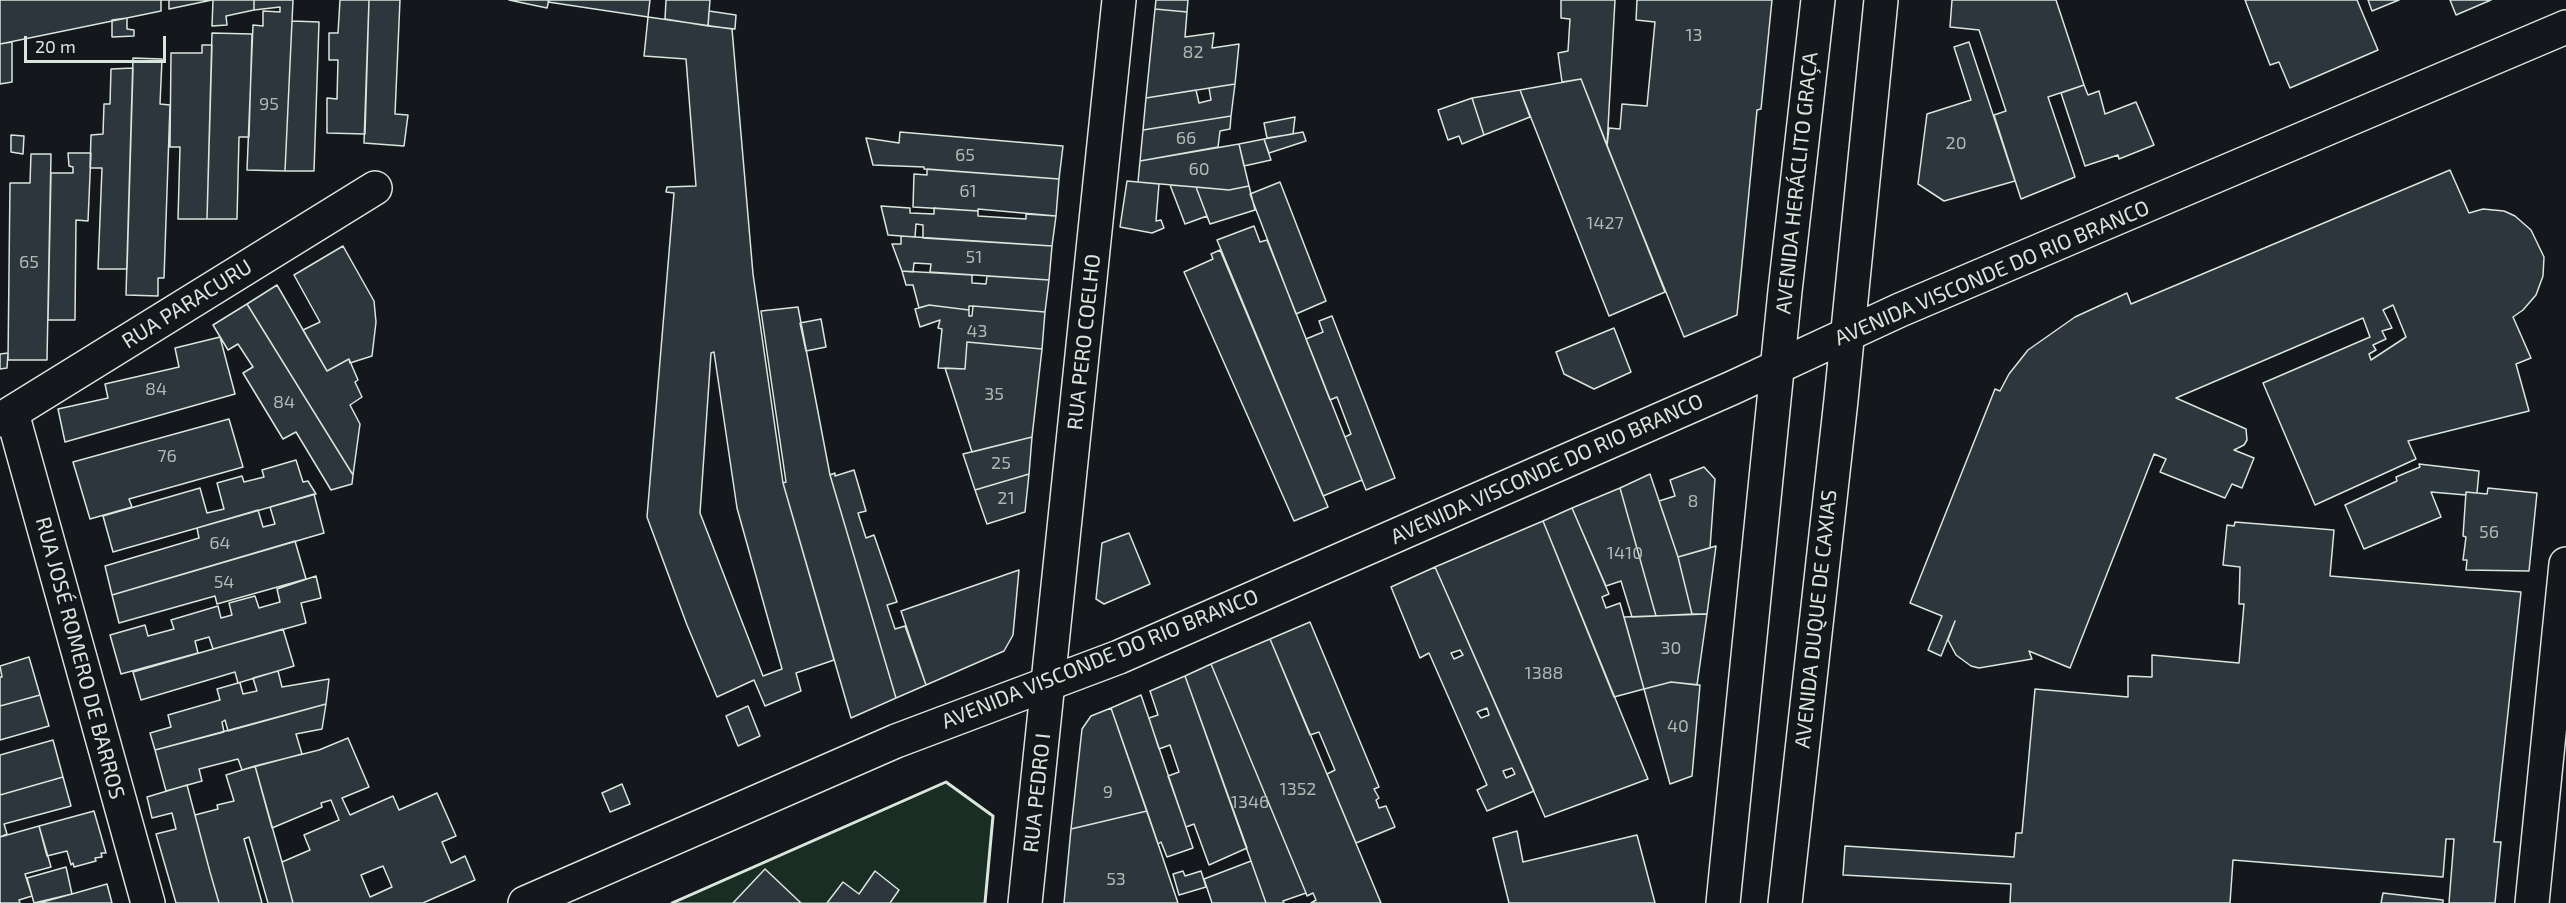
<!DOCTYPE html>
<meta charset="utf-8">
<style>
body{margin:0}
#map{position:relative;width:2566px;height:903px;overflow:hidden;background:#14181c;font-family:"Exo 2",sans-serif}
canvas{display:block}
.scale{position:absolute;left:24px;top:36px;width:142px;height:27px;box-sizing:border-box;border:3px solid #d8e6dc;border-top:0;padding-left:8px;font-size:18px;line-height:21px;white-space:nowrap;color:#d8e6dc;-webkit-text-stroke:4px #14181c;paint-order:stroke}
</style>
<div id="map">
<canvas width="2566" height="903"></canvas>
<div class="scale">20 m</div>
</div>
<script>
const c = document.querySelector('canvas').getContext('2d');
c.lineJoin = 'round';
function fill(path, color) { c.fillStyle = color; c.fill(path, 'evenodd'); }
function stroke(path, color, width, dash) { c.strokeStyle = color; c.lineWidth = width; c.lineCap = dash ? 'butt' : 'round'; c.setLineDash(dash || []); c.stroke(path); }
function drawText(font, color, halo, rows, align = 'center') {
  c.font = font + ' "Exo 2",sans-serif'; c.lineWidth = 4.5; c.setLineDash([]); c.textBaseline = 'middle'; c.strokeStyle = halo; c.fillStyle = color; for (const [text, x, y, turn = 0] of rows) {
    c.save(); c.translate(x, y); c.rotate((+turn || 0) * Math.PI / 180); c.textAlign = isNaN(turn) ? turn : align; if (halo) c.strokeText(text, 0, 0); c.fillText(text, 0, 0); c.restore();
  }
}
const green = new Path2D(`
 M946,782L993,816L985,903H672Z`);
const building = new Path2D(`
 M0,0H212L169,9V0H161V11L0,44Z
 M213,0H254V10L226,16L227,25L212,26Z
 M254,0H293L285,171L247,170L253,25L263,26V11L280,12V7L254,10Z
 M340,0H369L365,134L327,133V98L337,99L338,60H329V33H338Z
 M369,0H400L395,114L408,115L404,146L364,143Z
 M509,0H549L547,8Z
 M549,0H650L648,17L548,2Z
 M666,0H710L708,26L665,19Z
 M1156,0H1188L1187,12L1155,9Z
 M1561,0H1615L1607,146L1581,79L1562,82L1558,53L1568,51L1570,19L1561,18Z
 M1637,0H1772L1761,109L1757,110L1737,315L1684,337L1607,146L1609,128L1620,129L1622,104L1647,106L1655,22L1636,20Z
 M1952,0H2056L2084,85L2048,97L2075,177L2021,199L1994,115L2006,111L1979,30L1950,27Z
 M2245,0H2357L2378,50L2290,88L2279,62L2270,65Z
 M2368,0H2399L2372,11Z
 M2450,0H2491L2456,15Z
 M1155,9L1187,12L1185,37L1214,33L1212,48L1239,44L1235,84L1146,98Z
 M709,11L736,15L735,29L708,26Z
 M648,17L732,29L753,274L783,483L834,660L796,673L801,691L765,706L754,680L717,697L687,625L647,517L674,193L666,192L667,187L696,186L686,59L644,56ZM714,352L737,508L782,669L763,676L700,513L711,353Z
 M127,18V29L134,30V36L112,37V20Z
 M292,21L319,22L314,171H285Z
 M212,33L252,34L249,137H239L237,219H207Z
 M12,42V82L0,84V44Z
 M1969,42L2015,181L1944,201L1918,184L1927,114L1971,100L1954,47Z
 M202,45H212L207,219H178L180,147H170L171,53H202Z
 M133,58L162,59L160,104L170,105L164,278H158V296L126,295Z
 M133,68L127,269H98L102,168H90L91,135L103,134L104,104H110L111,69Z
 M1581,79L1665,292L1609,316L1520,90Z
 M1235,84L1231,116L1143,130L1146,98L1196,90L1199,103L1211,100L1209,88Z
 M2084,85L2088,95L2099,91L2105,114L2136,102L2154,145L2119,159L2118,155L2085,166L2061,93Z
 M1520,90L1530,117L1484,135L1472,98Z
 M1472,98L1484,135L1462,144L1459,136L1448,140L1438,110Z
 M1231,116L1230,129L1220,131L1218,147L1140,161L1143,130Z
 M1295,117L1293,134L1267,138L1264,123Z
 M900,132L1063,146L1059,179L924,169V167L873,165L866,138L899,143Z
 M1303,132L1306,141L1269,153L1264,139Z
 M11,135L24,136L23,154L11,152Z
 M1264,139L1271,160L1244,166L1239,144Z
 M1239,144L1249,186L1229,190L1138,182L1140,161Z
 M68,153H91L88,221L76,220L75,320H48L51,173H73V167L69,166Z
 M31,154H51L47,360H8L10,183H30Z
 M927,169L1059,179L1056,216L978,209V211L913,207L914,174L927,175Z
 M2450,170L2469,213L2483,209L2504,211L2515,216L2531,230L2544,257L2543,276L2536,295L2523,310L2513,317L2531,358L2516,364L2529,411L2408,441L2416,459L2315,505L2263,383L2370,337L2363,318L2176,398L2246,429L2247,440L2244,445L2234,450L2254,458L2242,488L2232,484L2225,498L2160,472L2166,459L2154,454L2070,668L2029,651L2032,659L1979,668L1971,666L1956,655L1948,640L1955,621L1941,656L1928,650L1942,616L1910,603L1995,389L2000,391L2009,374L2028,350L2075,317L2127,293L2131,304ZM2393,305L2406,337L2371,360L2369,354L2376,350L2373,345L2386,339L2382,331L2392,328L2383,310Z
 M1127,181L1159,184L1156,221L1161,220L1164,228L1152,233L1120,227Z
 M1280,182L1326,301L1296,314L1250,194Z
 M1170,185L1196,187L1207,216L1185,224Z
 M1249,186L1255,210L1210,224L1196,187L1229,190Z
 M881,206L910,208V213L934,214V208L978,211V216L1026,219V214L1056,216L1052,246L923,238V225L916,224L915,237L888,235Z
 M1254,226L1260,242L1267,240L1362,480L1323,496L1217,240Z
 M901,236L1052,246L1049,280L930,272L931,264L914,263L913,272L902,271L892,244H901Z
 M343,246L374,301L376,322L372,356L350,363L349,359L327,371L303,330L320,322L294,275Z
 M1220,250L1328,507L1294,521L1184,272L1213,259L1211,254Z
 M902,271L972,275V283L986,284L987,276L1049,280L1045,312L973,306H969V310L929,305L919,308L913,285H906Z
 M277,285L327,371L349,359L358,380L355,382L362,397L350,405L360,424L353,475L247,304Z
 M247,304L353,475L352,484L331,490L296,432L283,439L243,373L253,367L238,344L228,350L213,325Z
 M929,305L969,310V316H972L973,306L1045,312L1042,349L967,342L965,369L938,368L942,329L938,328L940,320L920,327L915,309Z
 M798,307L830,475L896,698L851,718L783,483L786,482L761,311Z
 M1332,316L1395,478L1366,490L1345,437L1351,434L1337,397L1330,400L1306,339L1323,332L1319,321Z
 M821,319L826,347L806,351L800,323Z
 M1614,328L1631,372L1594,389L1564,374L1556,352Z
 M220,337L235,394L65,442L58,409L108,398L105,384L179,367L175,348Z
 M967,342L1042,349L1032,437L972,452L945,368L965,369Z
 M8,353L7,368L0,369V354Z
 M229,419L243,467L129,499L132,507L90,519L73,462Z
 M1032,437L1029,474L975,490L963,454Z
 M296,460L303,482L308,481L316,494L113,552L103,516L200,488L207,513L224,509L217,483L242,476L244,482L264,477L262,470Z
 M2419,464L2479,471L2477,493L2466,492V495L2431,492L2441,517L2364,549L2345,505L2397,481L2396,477L2420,467Z
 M1704,467L1715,479L1710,548L1678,557L1659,501L1675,496L1670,480Z
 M854,470L866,511L858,513L866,538L874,535L897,602L887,605L895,629L905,626L926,685L896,698L830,475L835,473V476Z
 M1029,474L1025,512L987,524L975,490Z
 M1650,474L1678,557L1692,614L1656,616L1620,488Z
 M1620,488L1656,616L1632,617L1621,581L1606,586L1572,508Z
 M2488,488L2537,493L2529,571L2466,570L2467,560H2463L2466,537L2463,536L2466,492L2487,494Z
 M314,494L324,533L112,595L105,566L199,538L197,528L258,510L263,527L275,524L270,507Z
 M1572,508L1609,594L1602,597L1606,608L1620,603L1644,689L1614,697L1543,521Z
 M1543,521L1648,779L1545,817L1435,567Z
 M2235,522L2334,530L2330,576L2521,592L2494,842H2501L2495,903H2449L2454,839H2446L2443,877L2233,860L2230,903H2010L2011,884L1843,875L1845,846L2014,857L2016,833H2022L2035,689L2128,697V676L2152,677V655L2239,663L2244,604H2239L2240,567L2223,565L2227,525L2234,526Z
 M1129,533L1150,584L1104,604L1096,599L1102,543Z
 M295,541L306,579L217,604L215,596L119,623L112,595Z
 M1716,546L1707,614H1692L1678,557Z
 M1435,567L1534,791L1487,811L1477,790L1487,785L1429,653L1420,658L1391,587ZM1460,650L1463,655L1454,659L1451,653ZM1487,708L1489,715L1481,718L1477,712ZM1512,768L1515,774L1506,778L1503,771Z
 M1019,570L1013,635L1004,651L926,685L901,611Z
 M316,576L321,598L301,603L306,623L213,649L209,637L195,641L198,653L121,674L110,635L145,625L148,636L174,629L171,620L218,606L221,618L232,615L229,603L255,596L259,608L280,602L277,589Z
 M1707,614L1697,685L1671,682L1644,689L1624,617Z
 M1310,622L1379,787L1374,789L1379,798L1376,800L1379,808L1386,806L1395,827L1356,843L1327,774L1335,770L1319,732L1310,735L1270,639Z
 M283,629L294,666L238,683L235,672L141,700L133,672Z
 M1270,639L1311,736L1381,903H1311L1316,900L1313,893L1307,896L1306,893L1211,664Z
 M29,657L40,695L0,706V677H2L0,666Z
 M1211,664L1306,893L1283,901L1284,903H1266L1185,676Z
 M278,671L282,687L329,679L326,704L228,731L225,720L222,722L224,732L155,750L150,733L171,727L168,715L220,700L217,689L238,683H240L243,694L257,691L253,678Z
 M1185,676L1247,848L1209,865L1194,824L1186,827L1168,776L1179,772L1170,745L1159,749L1149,718L1158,715L1150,691Z
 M1671,682L1700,685L1692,776L1670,784L1644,689Z
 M40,695L49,726L0,740V706Z
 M1141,695L1193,848L1167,857L1161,842L1158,844L1111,708Z
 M326,704L322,729L296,734L302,754L242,770L238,759L199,769L202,781L166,791L155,750Z
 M748,706L760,736L738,746L726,716Z
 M1111,708L1147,811L1071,829L1082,729L1091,716Z
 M348,738L369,787L342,798L350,815L393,796L399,810L437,793L456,836L442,842L451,863L465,856L475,880L423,903H293L282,862L310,850L304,835L339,820L331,800L321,803L322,807L272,828L255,766L319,750ZM383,866L392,887L370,897L361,875Z
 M53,740L63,777L0,795V755Z
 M255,766L282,862L293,903H268L249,837L244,839L262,903H219L210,872L195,815L218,809L217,805L234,801L226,775Z
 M63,777L71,806L4,824L7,834L0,837V795Z
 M622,784L630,804L610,812L602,793Z
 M187,785L210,872L219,903H176L156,834L176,829L172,813L152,818L147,797Z
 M94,811L106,853H101L102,857L95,858L96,861L74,867L73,863L71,865L67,851L47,856L39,826Z
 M1147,811L1178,903H1064L1071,829Z
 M39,826L51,867L25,874L32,896L19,900L20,903H0V837Z
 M1517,831L1523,862L1637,835L1655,903H1509L1493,838Z
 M1251,861L1266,903H1212L1204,879Z
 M66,867L72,894L34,903L27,878Z
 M765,869L801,903H733Z
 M875,871L899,890L890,903H827L843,882L859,894Z
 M1183,871L1185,876L1201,871L1206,887L1179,895L1173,874Z
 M107,884L112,903H39L72,894Z
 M2383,893L2443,900V903H2381Z`);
const street = new Path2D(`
 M12,413L148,903
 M0,420L375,188
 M1025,903L1119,0
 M2532,903L2566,564`);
const primary = new Path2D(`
 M525,903L896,741L1119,657L1732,388L1900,310L2566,27
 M1723,903L1785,291L1818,0
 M1785,903L1841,400L1881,0`);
const wall = new Path2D(`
 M672,903L946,782L993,816L985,903`);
const numberNames = [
 ["13",1694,35],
 ["82",1193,52],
 ["95",269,104],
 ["66",1186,138],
 ["20",1956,143],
 ["65",965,155],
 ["60",1199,169],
 ["61",968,191],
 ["1427",1605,223],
 ["51",974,257],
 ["65",29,262],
 ["43",977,331],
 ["84",156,389],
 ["35",994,394],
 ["84",284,402],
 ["76",167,456],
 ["25",1001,463],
 ["21",1006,498],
 ["8",1693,501],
 ["56",2489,532],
 ["64",220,543],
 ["1410",1625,553],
 ["54",224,582],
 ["30",1671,648],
 ["1388",1544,673],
 ["40",1678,726],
 ["1352",1298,789],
 ["9",1108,792],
 ["1346",1250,802],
 ["53",1116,879]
];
const streetNames = [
 ["AVENIDA HERÁCLITO GRAÇA",1797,183,-84],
 ["AVENIDA VISCONDE DO RIO BRANCO",1992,273,-23],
 ["RUA PARACURU",187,304,-32],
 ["RUA PERO COELHO",1084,342,-84],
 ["AVENIDA VISCONDE DO RIO BRANCO",1547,469,-24],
 ["AVENIDA DUQUE DE CAXIAS",1816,619,-84],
 ["RUA JOSÉ ROMERO DE BARROS",80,658,75],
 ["AVENIDA VISCONDE DO RIO BRANCO",1100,659,-22],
 ["RUA PEDRO I",1037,793,-84]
];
fill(green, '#1a2d24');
stroke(green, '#939e99', 1.5);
fill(building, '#2c363c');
stroke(building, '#d8e6dc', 1.5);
stroke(street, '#d8e6dc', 36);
stroke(primary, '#d8e6dc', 36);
stroke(street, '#14181c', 33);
stroke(primary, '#14181c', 33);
stroke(wall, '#d8e6dc', 3);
drawText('18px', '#adbab4', null, numberNames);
drawText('21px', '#d8e6dc', '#14181c', streetNames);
</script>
